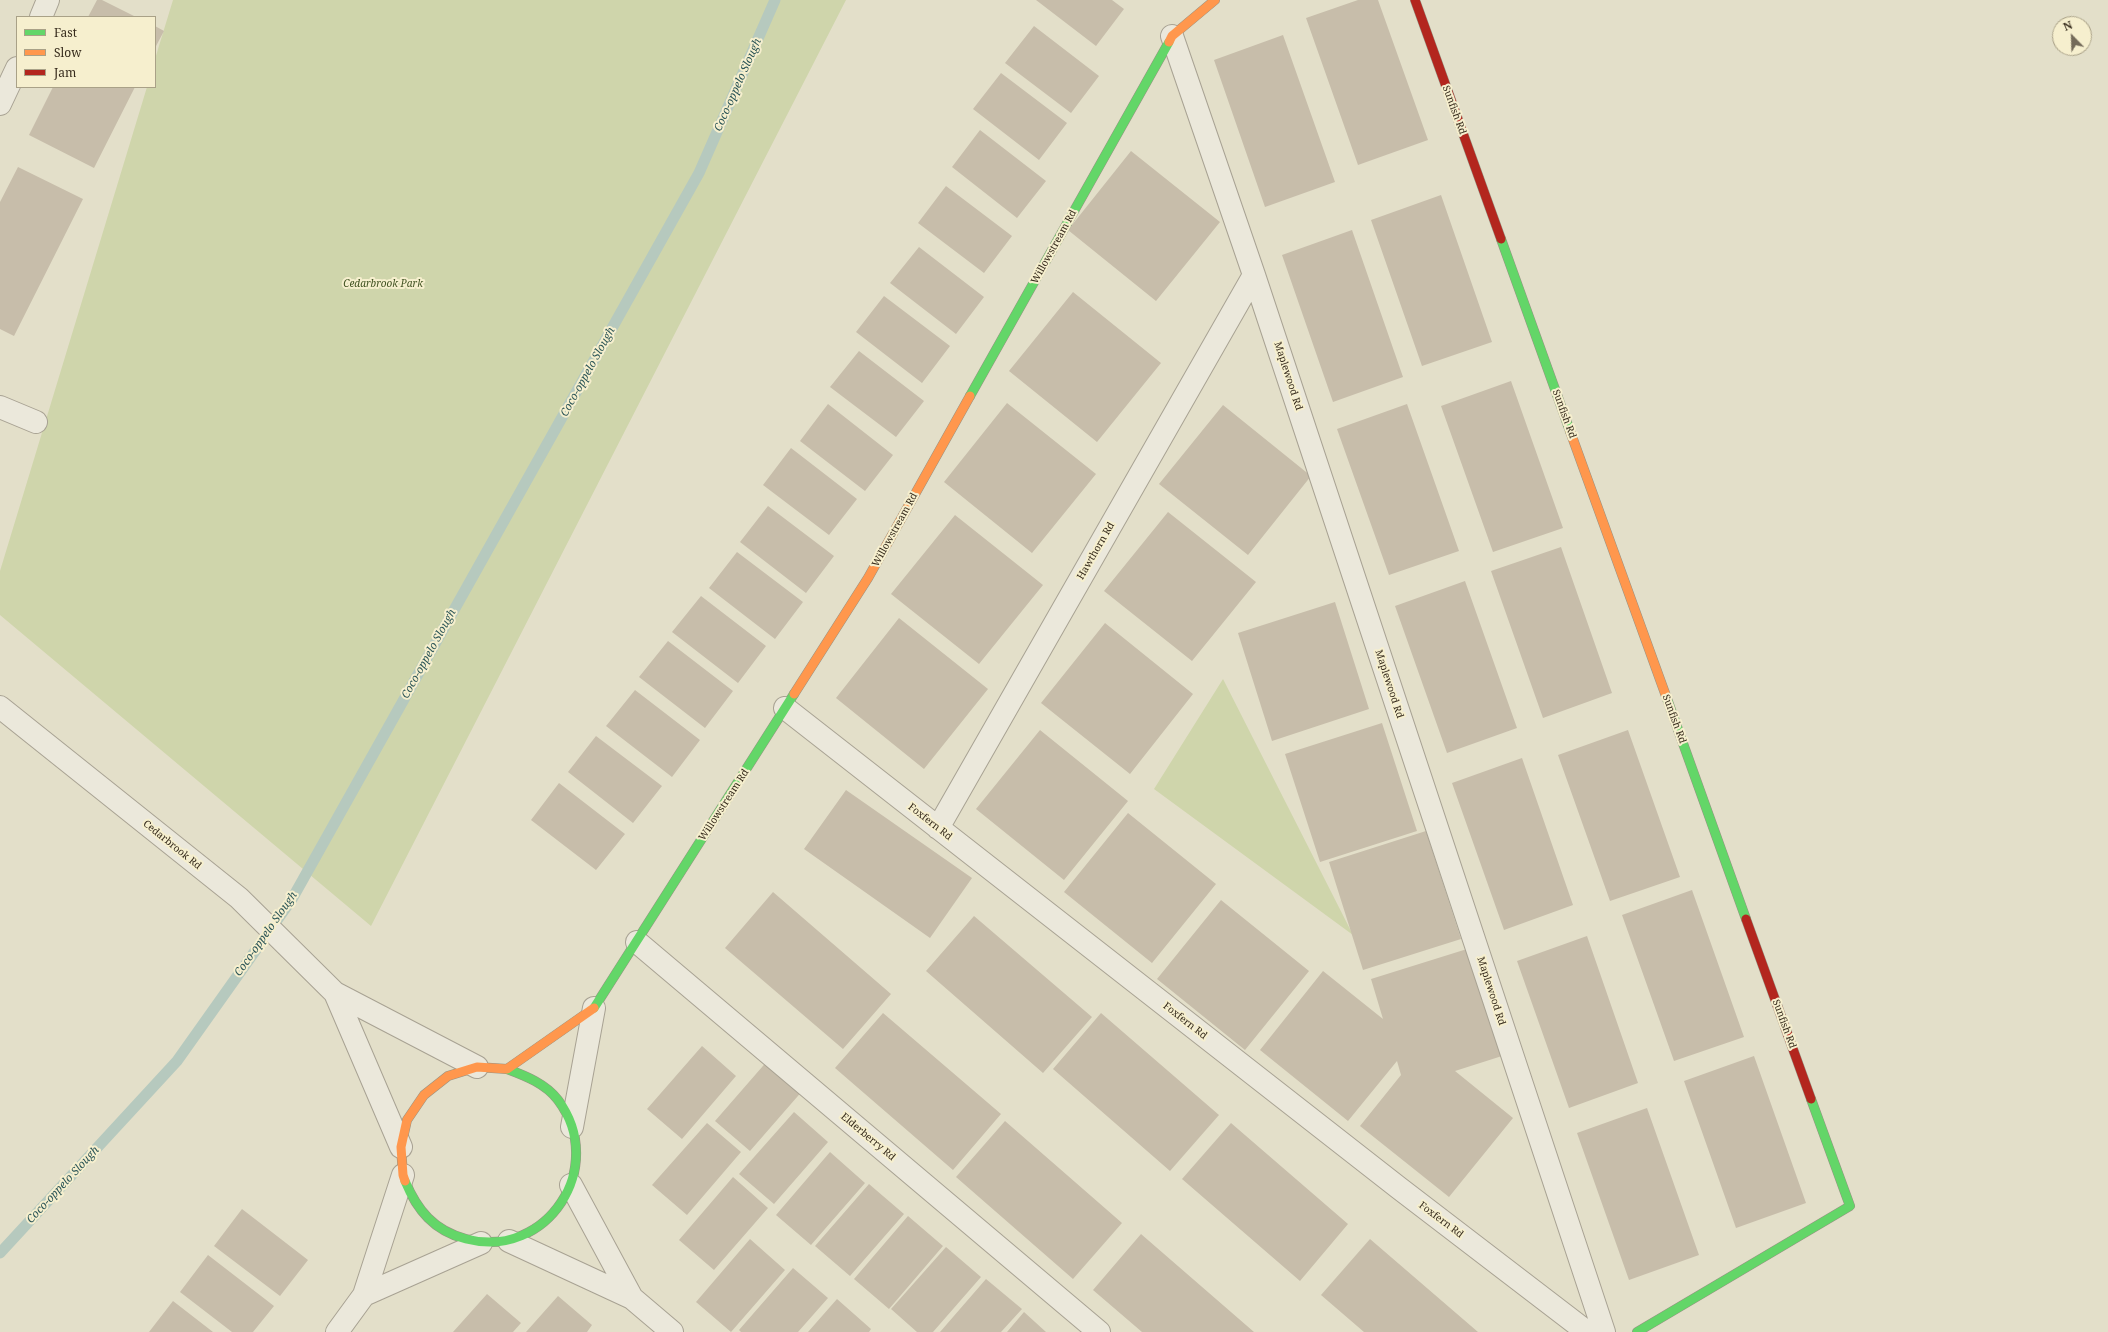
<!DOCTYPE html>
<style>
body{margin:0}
#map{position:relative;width:2108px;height:1332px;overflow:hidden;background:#e3dfc9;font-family:"Noto Serif",serif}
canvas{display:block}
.legend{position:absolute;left:16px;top:16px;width:140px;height:72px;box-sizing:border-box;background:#f6efce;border:1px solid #a9a187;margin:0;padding:5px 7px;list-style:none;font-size:12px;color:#362b1c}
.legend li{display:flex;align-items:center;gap:8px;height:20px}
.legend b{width:20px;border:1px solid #a9a187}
.north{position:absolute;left:2052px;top:16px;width:40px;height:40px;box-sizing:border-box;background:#f6efce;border:1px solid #a9a187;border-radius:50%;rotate:337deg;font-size:11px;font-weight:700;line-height:16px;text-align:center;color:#362b1c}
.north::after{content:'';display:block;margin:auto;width:14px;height:18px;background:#736a59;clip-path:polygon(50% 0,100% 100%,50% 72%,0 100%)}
</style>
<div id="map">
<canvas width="2108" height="1332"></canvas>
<ul class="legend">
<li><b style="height:5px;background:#63d668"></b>Fast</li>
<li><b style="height:5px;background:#ff974d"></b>Slow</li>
<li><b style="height:5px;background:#b3261e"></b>Jam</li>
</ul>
<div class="north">N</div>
</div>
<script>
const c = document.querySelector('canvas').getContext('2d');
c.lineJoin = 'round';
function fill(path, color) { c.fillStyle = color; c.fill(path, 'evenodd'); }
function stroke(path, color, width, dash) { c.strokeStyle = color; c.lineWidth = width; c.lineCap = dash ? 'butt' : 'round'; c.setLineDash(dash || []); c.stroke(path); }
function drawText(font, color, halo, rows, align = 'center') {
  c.font = font + ' "Noto Serif",serif'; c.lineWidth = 4; c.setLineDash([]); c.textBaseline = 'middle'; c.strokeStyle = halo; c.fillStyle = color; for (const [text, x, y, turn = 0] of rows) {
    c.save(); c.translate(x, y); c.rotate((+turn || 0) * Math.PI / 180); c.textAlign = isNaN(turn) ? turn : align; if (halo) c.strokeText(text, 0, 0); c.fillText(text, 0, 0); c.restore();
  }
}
const green = new Path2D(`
 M173,0H846L371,926L0,615V571L147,87H155V59Z
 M1223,679L1353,935L1154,789Z`);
const stream = new Path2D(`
 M0,1253L177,1061L292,899L699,173L775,0`);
const building = new Path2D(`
 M97,0H102L136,17H88Z
 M1036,0H1112L1124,9L1096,46Z
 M1358,0H1378L1428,140L1358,165L1306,18Z
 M155,26L164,31L155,48Z
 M1034,26L1099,76L1071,113L1005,63Z
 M1283,35L1335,182L1265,207L1214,60Z
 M1001,73L1067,123L1039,160L973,109Z
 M53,87H135L94,168L29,135Z
 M980,130L1046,181L1017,218L952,167Z
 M1131,151L1220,222L1156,301L1068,230Z
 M18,167L83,199L14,336L0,329V202Z
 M946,186L1012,236L984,273L918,223Z
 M1441,195L1492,342L1422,366L1371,220Z
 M1352,230L1403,377L1333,402L1282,255Z
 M919,247L984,297L956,334L890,283Z
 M1073,292L1161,363L1097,442L1009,371Z
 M884,296L950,346L922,383L856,332Z
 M859,351L924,401L896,437L830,387Z
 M1511,381L1563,528L1493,552L1441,406Z
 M1007,403L1096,474L1032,553L944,482Z
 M828,404L893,455L865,491L800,441Z
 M1407,404L1459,551L1389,575L1337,429Z
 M1223,405L1311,476L1248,555L1159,484Z
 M791,448L857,499L829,535L763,485Z
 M768,506L834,556L806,593L740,542Z
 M1168,512L1256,582L1192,661L1104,591Z
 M955,515L1043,585L979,664L891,594Z
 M1561,547L1612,693L1543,718L1491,571Z
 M737,552L803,602L775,639L709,588Z
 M1465,581L1517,728L1447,753L1395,606Z
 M701,596L766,646L738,683L672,632Z
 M1335,602L1369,709L1272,741L1238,633Z
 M899,618L988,689L924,769L836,698Z
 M1105,623L1193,694L1130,774L1041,703Z
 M668,641L733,691L705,728L639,677Z
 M635,690L700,740L672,777L606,726Z
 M1382,723L1417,831L1320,862L1285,754Z
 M1040,730L1128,801L1064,880L976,809Z
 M1628,730L1680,877L1610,901L1558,755Z
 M596,736L662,786L633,823L568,772Z
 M1522,758L1573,905L1504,930L1452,783Z
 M559,783L625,834L596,870L531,820Z
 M846,790L972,878L930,938L804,849Z
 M1128,813L1216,884L1152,963L1064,892Z
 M1426,831L1461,939L1363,970L1329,862Z
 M1692,890L1744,1037L1674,1061L1622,915Z
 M773,892L891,994L843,1049L725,948Z
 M1221,900L1309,971L1245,1050L1157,979Z
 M974,916L1092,1017L1043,1073L926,971Z
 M1587,936L1638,1083L1569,1108L1517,961Z
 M1467,949L1502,1056L1455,1071L1513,1118L1449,1197L1360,1126L1401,1075L1397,1061L1348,1121L1260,1050L1323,971L1383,1019L1371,979Z
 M883,1013L1001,1114L953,1170L835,1068Z
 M1101,1013L1219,1115L1170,1171L1053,1069Z
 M702,1046L736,1076L682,1139L647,1109Z
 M1754,1056L1806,1203L1736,1228L1684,1081Z
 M769,1059L804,1089L750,1151L715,1121Z
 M1647,1108L1699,1255L1629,1280L1577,1133Z
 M794,1112L828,1142L774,1204L739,1174Z
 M1005,1121L1122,1223L1073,1279L956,1177Z
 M707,1123L741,1152L687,1215L652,1185Z
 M1231,1123L1348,1224L1300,1281L1182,1179Z
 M830,1152L865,1183L811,1245L776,1215Z
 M733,1177L768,1208L714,1270L679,1240Z
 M869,1184L904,1214L850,1276L815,1246Z
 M242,1209L308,1260L280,1296L214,1246Z
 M908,1216L943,1246L889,1309L854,1279Z
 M1141,1234L1254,1332H1142L1093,1290Z
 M750,1239L785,1270L731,1332L696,1302Z
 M1370,1239L1478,1332H1364L1321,1295Z
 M946,1247L981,1277L933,1332H917L891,1309Z
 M208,1255L274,1306L253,1332H232L180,1292Z
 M793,1268L828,1298L798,1332H741L739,1330Z
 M986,1279L1022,1309L1001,1332H940Z
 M487,1294L521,1323L513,1332H453Z
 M558,1296L592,1325L587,1332H526Z
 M837,1299L871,1329L869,1332H808Z
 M173,1301L213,1332H149Z
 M1024,1312L1046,1332H1007Z`);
const street = new Path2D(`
 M41,17L48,0
 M1172,36L1254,275L1604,1332
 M0,104L17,68
 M0,407L36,422
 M0,707L239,898L335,993L477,1067
 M785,708L1399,1188L1587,1332
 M938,828L1254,275
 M637,942L1099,1332
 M335,993L401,1147
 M572,1127L594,1008
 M571,1185L632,1298
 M509,1241L632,1298L672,1332
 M364,1295L481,1243
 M337,1332L364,1295L403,1175`);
const fast = new Path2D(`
 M1501,239L1570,431
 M970,396L1169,42
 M1666,696L1746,919
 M594,1008L794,694
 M405,1181C417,1210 434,1231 466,1239C547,1260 608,1167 558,1100C546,1084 526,1076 507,1069
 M1637,1332L1850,1206L1811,1099`);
const slow = new Path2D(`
 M1169,42L1172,36L1215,0
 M1570,431L1666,696
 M794,694L868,578L970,396
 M405,1181L403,1175L401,1147L407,1120L424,1095L448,1076L477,1067L507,1069L594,1008`);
const jam = new Path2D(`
 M1415,0L1501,239
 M1746,919L1811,1099`);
const streetNames = [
 ["Sunfish Rd",1454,110,70],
 ["Willowstream Rd",1054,247,-61],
 ["Maplewood Rd",1288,376,72],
 ["Sunfish Rd",1564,414,70],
 ["Willowstream Rd",895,530,-61],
 ["Hawthorn Rd",1096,551,-60],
 ["Maplewood Rd",1389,684,72],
 ["Sunfish Rd",1674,719,70],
 ["Willowstream Rd",724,805,-57],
 ["Foxfern Rd",930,822,38],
 ["Cedarbrook Rd",172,845,39],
 ["Maplewood Rd",1491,991,72],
 ["Foxfern Rd",1185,1021,38],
 ["Sunfish Rd",1784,1024,70],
 ["Elderberry Rd",868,1137,40],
 ["Foxfern Rd",1441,1220,37]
];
const parkNames = [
 ["Cedarbrook Park",383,284]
];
const waterNames = [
 ["Coco-oppelo Slough",738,85,-66],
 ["Coco-oppelo Slough",588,372,-61],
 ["Coco-oppelo Slough",429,654,-61],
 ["Coco-oppelo Slough",266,934,-55],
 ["Coco-oppelo Slough",63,1185,-47]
];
fill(green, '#cfd5ab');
stroke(stream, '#b6c9be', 11);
fill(building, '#c7bdaa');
stroke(street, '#a8a293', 24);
stroke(fast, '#979283', 10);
stroke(slow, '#979283', 10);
stroke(jam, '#979283', 10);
stroke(street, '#ebe8db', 22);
stroke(fast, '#63d668', 9);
stroke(slow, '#ff974d', 9);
stroke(jam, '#b3261e', 9);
drawText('10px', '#362b1c', '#f6efce', streetNames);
drawText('italic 10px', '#415322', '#f6efce', parkNames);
drawText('italic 11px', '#2a5456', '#f6efce', waterNames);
</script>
